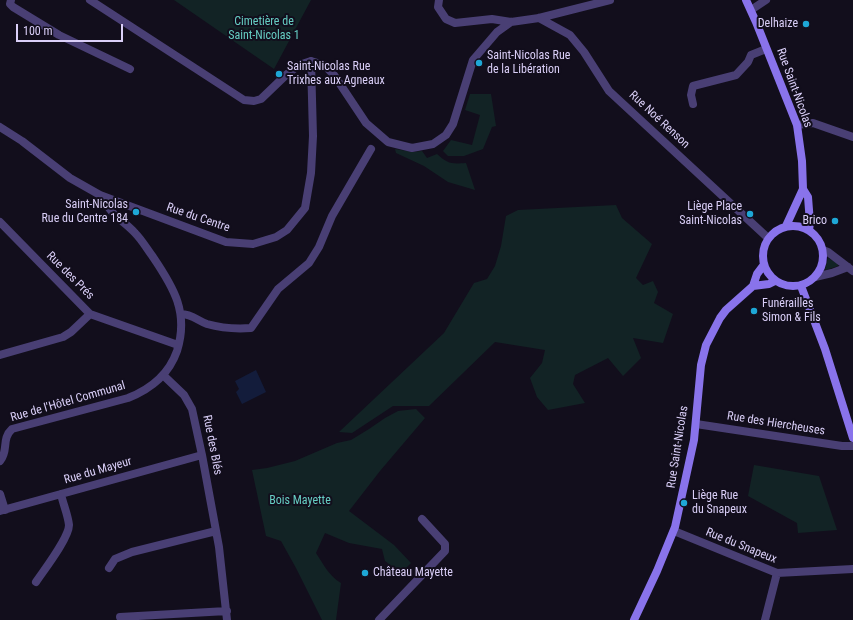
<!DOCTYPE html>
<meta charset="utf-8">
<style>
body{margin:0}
#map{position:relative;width:853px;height:620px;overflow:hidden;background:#120e1c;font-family:"Roboto Condensed",sans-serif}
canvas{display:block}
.scale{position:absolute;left:16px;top:24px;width:107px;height:18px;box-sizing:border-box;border:2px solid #dacff8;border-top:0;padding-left:5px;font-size:12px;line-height:14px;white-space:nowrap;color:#dacff8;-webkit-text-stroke:3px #120e1c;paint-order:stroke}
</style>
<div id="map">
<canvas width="853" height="620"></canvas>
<div class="scale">100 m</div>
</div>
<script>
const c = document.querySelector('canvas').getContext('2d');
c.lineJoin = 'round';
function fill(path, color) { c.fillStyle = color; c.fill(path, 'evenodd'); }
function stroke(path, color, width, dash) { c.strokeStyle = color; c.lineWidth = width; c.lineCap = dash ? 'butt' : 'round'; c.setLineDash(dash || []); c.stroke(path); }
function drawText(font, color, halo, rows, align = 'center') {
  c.font = font + ' "Roboto Condensed",sans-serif'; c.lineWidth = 4; c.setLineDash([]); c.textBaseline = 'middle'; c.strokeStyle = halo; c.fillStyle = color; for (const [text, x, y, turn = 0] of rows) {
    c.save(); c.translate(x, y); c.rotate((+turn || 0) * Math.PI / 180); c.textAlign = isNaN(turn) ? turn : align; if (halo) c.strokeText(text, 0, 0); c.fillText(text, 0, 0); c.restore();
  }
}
const green = new Path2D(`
 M174,0H311L274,69Z
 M470,94H491L496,126L492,127L483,149L464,156H448L443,151L451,140L472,145L480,115L465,110Z
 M395,149L413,152L422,151L427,158L437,154C448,164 451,164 466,163L475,190L448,182L424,166L396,153Z
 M616,205L622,218L652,244L636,278L643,285L653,281L658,292L654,303L673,314L663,343L633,338L641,358L623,376L608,358L575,375L573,384L585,403L548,410L537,397L530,378L542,363L545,350L495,342L429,406H393L352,433L339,432L444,333L474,283L487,279L495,266L501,246L506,216L518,210Z
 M828,258L837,263L838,266L826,270L825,269Z
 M416,409L425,418L380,471L349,511L394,545L411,563L401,573L385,561L382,549L349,543L325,533L316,553C324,565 329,576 341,583L336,620H322L296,568L281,541L266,536L252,470L267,468L295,461L337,443L351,440L369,429L385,418L398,411Z
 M754,465L819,476L837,530L798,533L797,523L748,496Z`);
const water = new Path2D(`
 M256,370L266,392L242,404L236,392L239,389L235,381Z`);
const street = new Path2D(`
 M11,0L10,4L13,7L59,35L130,69
 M90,0L244,100L254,101L261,99L286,75L299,65L311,61
 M439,0L438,7L446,19L455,23L492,19L511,22L539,18L610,0
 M751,10L766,0
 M539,18L570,35L584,52L609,91L768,238
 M311,61L324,65L334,75L366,123L388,142L412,148L433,144L446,135L453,124L473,60L497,32L511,22
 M693,104L691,95L693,86L736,75L748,62L751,55L766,49
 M797,125L813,123L853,137
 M0,127L22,141L70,178L100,195L226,242L253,244L276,237L287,230L305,208L311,173L313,136L311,61
 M0,222L90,314L178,345
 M823,250L828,252L853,271
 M815,277L832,273L848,267
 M181,314C192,314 198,321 207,324C221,328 237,329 251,328L278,289L309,263L319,247L332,216L371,149
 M0,355L63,337L71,332L90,314
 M163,375L184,395L192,409L202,455L219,547L227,620
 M696,424L842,446H853
 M0,461C9,451 1,439 12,429L128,398C151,389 169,374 177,351C189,313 174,288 153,257C147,249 142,240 135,233C129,226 121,221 114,214C109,209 105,202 100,195
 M0,494L5,510
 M0,511L202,455
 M674,531L777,573L853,569
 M109,568L115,559L132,552L216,531
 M36,582C44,570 69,538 69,525C68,515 63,504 61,494
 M120,617L227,611
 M379,620L445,551V544L422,519
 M765,620L777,573`);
const secondary = new Path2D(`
 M746,0L756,22L797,125L802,161L803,189L808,197L810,223L809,230
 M763 256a30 30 0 1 1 60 0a30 30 0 1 1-60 0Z
 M786,226L803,189
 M753,286L769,284L775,281
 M801,286L825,349L853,438
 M634,620L657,571L675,527L694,440L701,365L706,345L720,318L726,310L753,286L757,274L763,266`);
const markers = [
 [806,24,4,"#1ea7d6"],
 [479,63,4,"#1ea7d6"],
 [279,74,4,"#1ea7d6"],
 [136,212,4,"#1ea7d6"],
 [750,214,4,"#1ea7d6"],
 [835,221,4,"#1ea7d6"],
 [754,311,4,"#1ea7d6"],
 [684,503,4,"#1ea7d6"],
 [365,573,4,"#1ea7d6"]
];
const parkNames = [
 ["Cimetière de",264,22],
 ["Saint-Nicolas 1",264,36],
 ["Bois Mayette",300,501]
];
const poiNames = [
 ["Delhaize",798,24,"right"],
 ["Saint-Nicolas Rue",487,56],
 ["de la Libération",487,70],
 ["Saint-Nicolas Rue",287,67],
 ["Trixhes aux Agneaux",287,81],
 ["Saint-Nicolas",128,205,"right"],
 ["Rue du Centre 184",128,219,"right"],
 ["Liège Place",742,207,"right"],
 ["Saint-Nicolas",742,221,"right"],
 ["Brico",827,221,"right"],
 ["Funérailles",762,304],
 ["Simon & Fils",762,318],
 ["Liège Rue",692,496],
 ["du Snapeux",692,510],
 ["Château Mayette",373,573]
];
const streetNames = [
 ["Rue Saint-Nicolas",794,88,70],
 ["Rue Noé Renson",659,120,43],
 ["Rue du Centre",198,218,19],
 ["Rue des Prés",70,276,45],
 ["Rue de l'Hôtel Communal",68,402,-16],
 ["Rue des Hiercheuses",776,424,9],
 ["Rue des Blés",212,445,79],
 ["Rue Saint-Nicolas",678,447,-81],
 ["Rue du Mayeur",98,471,-16],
 ["Rue du Snapeux",741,546,22]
];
fill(green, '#122325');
fill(water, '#131c3b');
stroke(street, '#493f74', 8);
stroke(secondary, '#8973eb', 8);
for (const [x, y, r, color] of markers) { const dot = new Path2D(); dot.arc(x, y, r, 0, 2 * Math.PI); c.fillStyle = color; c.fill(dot); stroke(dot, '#120e1c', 1.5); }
drawText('12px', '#66cdc3', '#120e1c', parkNames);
drawText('12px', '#dacff8', '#120e1c', poiNames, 'left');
drawText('12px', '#dacff8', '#120e1c', streetNames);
</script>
